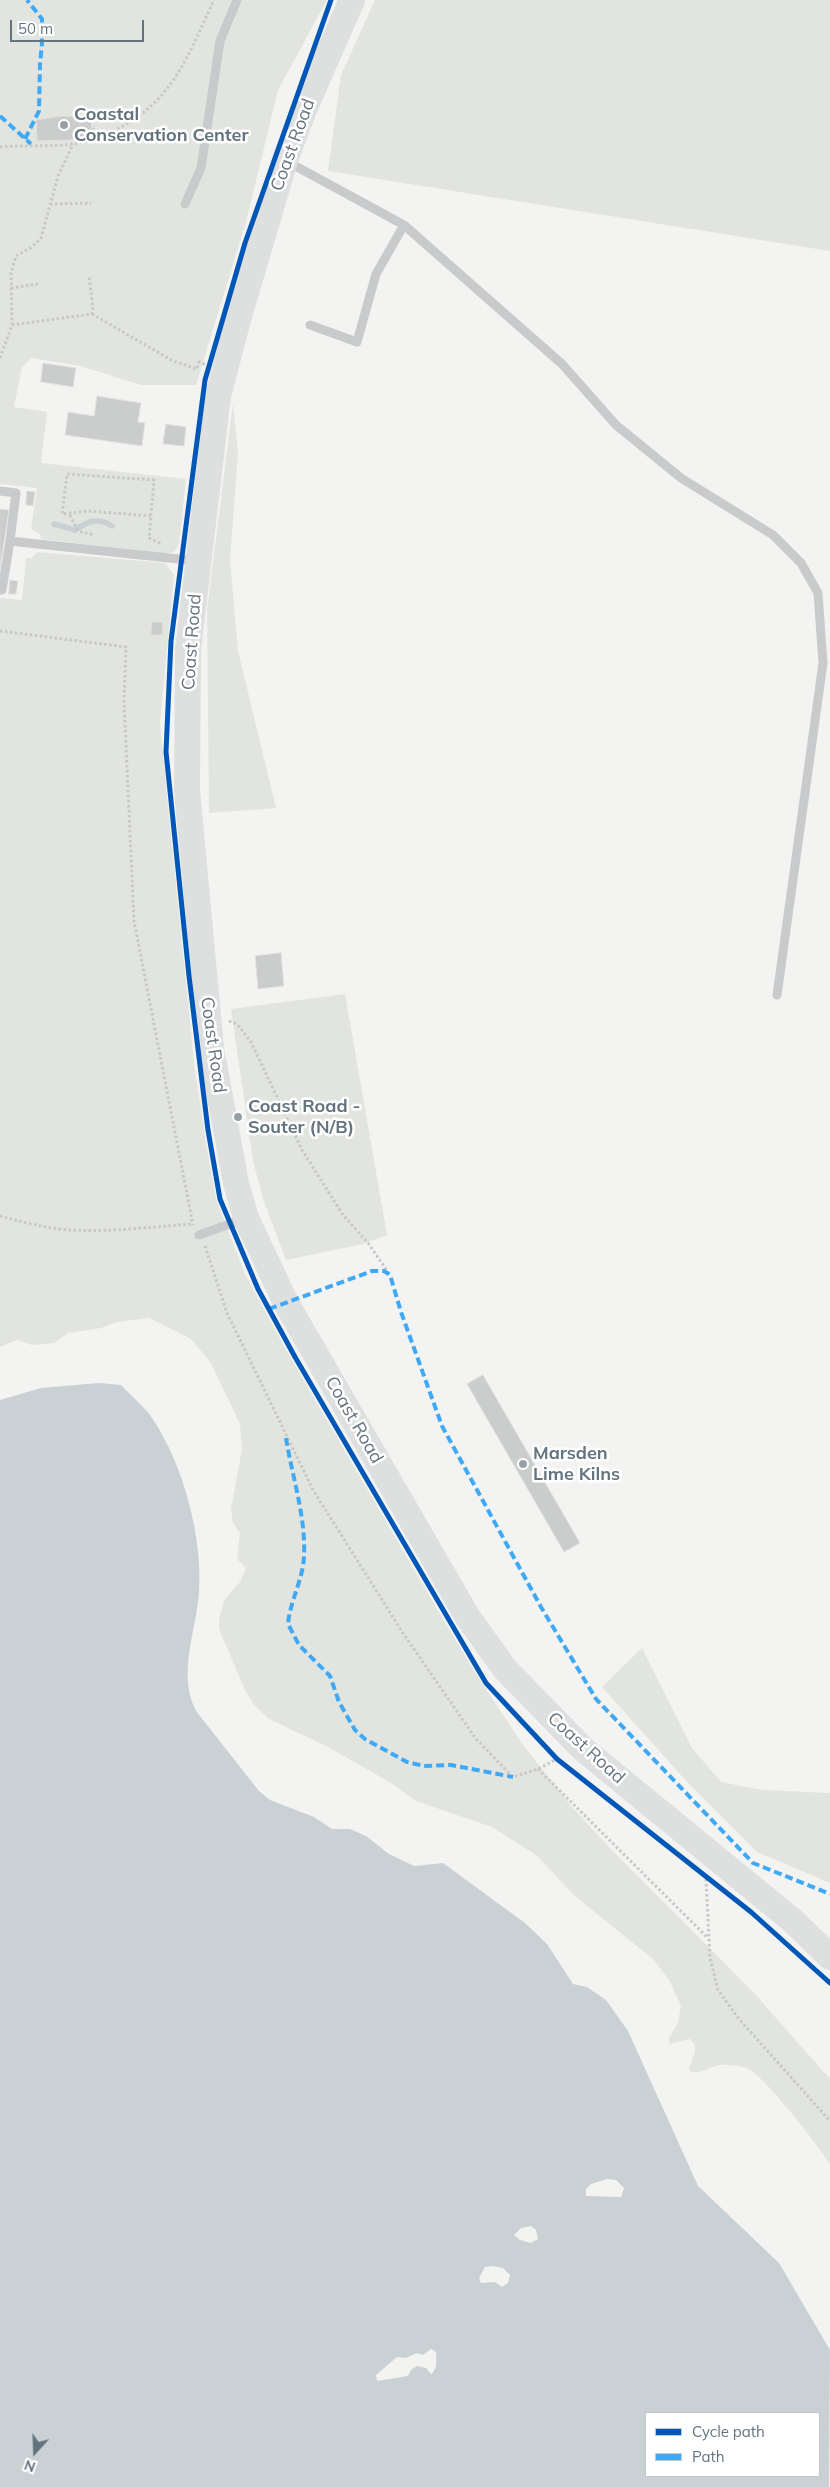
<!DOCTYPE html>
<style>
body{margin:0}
#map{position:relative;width:830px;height:2487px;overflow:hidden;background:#f3f3f1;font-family:Mulish,sans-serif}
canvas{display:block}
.legend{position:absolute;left:645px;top:2412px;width:175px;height:65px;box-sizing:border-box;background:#fff;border:1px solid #c1c7cc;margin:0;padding:6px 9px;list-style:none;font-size:15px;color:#64747f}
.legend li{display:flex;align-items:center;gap:10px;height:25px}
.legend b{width:25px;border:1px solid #c1c7cc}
.north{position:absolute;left:10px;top:2427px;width:50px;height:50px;-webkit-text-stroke:4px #fff;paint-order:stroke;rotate:200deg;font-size:14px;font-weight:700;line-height:20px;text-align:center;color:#64747f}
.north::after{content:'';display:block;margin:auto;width:18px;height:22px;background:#64747f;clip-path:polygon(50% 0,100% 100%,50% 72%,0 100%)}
.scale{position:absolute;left:10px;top:20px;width:134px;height:22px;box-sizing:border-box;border:2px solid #64747f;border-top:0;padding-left:6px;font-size:15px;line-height:18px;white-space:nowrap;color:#64747f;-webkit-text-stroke:4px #fff;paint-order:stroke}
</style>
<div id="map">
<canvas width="830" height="2487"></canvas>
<ul class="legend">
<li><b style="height:6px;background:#0057b8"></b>Cycle path</li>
<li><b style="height:6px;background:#3fa9f5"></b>Path</li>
</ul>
<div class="north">N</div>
<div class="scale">50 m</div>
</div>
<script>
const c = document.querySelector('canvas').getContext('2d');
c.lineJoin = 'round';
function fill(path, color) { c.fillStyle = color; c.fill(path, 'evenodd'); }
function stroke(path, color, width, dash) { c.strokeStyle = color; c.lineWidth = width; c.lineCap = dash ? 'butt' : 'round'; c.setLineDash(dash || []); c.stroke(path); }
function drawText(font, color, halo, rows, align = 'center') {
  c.font = font + ' Mulish,sans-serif'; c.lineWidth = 5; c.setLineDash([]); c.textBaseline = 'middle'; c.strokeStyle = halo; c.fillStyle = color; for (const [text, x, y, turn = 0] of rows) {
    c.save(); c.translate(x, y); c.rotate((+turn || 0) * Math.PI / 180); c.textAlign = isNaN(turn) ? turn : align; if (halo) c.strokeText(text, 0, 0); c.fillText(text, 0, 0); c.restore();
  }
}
const green = new Path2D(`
 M0,0H327L278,90L246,222L196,385H141L80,366L31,358L22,367L14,407L47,412L41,463L186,479L179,544L175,551L168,554L41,539L40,534L31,529L37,488L0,484Z
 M375,0H830V251L328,171L341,75Z
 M233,404L238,453L230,560L238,651L276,808L209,813L207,609Z
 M38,552L165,563L174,575L160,723L167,796L195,1071L206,1143L216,1199L245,1274L289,1355L440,1614L480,1680L523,1745L572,1807L609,1847L753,1992L830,2079V2164C819,2147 761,2070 744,2067C737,2066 727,2064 721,2065C710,2066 703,2074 691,2072L689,2068L695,2052V2045L690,2039L669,2044V2038L678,2023L681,2006L669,1980L653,1959L576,1897L536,1855L492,1827L416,1801L391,1783L328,1747L269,1719L255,1706L245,1690L219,1629V1618L225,1599L240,1582L246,1568L237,1559L240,1533L233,1523L231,1509L242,1449L240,1424L211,1363L191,1339L149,1318L117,1322L101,1328L68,1333L54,1343L32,1345L17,1340L0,1347V598L22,600L26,558H31Z
 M345,994L387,1235L363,1244L286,1260L264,1202L253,1161L231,1009Z
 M642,1648L692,1748L721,1782L762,1790L830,1793V1883L757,1852L689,1784L602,1687Z`);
const water = new Path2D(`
 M99,1383L121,1385C131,1396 144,1406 152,1418C183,1463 203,1538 199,1592C196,1633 177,1673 196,1711L259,1791L270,1800L314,1817L332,1829H350L366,1836L389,1854L414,1866L443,1863L525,1923L547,1944L573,1984L587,1987L606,2000L628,2031L698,2186L779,2263L830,2350L829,2487H0V1400L41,1388ZM607,2179L616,2180L624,2188L621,2197L586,2196V2189L591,2184ZM531,2226L536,2230L538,2239L531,2243L520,2240L514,2235L521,2228ZM493,2266L503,2268L510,2275L508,2283L502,2287L495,2282L481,2283L479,2278L485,2267ZM431,2349L436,2352C436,2359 438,2369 431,2374L426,2368L417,2366L411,2370L408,2376L377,2381L376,2375L397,2357L406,2358L417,2353L423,2355ZM646,2413H819V2476H646Z`);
const stream = new Path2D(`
 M54,524L75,530C88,521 98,517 112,526`);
const building = new Path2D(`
 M61,116H91L92,136L71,140L37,141L36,120Z
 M43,363L76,368L73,387L41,382Z
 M97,396L141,403L138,422L145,423L142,446L65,435L68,412L94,416Z
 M166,424L186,427L184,446L163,444Z
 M27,491L35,492L33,506L26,505Z
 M0,509L9,510L0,569Z
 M10,580L18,581L16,594H9Z
 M152,622H163L162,635H151Z
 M281,953L284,986L258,989L255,956Z
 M483,1375L580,1543L564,1552L467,1384Z`);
const path = new Path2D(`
 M92,129L109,133
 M0,147C24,145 49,147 72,144C88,143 105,136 119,128C174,100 189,53 214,0
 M50,204L91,203
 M11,288L38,284
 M92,314L173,361L197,369L199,362L206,365
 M12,325L92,314L93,307L89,276
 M0,358L12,325L11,273L16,256L32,247L41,238L58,176L73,144
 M70,515L78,531L94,535
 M151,516L89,511L62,514L67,474L154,480L149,538L162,544
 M0,631L126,647L124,701L134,921L193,1225
 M229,1021L237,1024L251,1042L302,1150L343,1215L368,1243L390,1275
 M0,1216C23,1222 47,1229 72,1230C112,1232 151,1227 191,1224
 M205,1246L227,1313L313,1490L403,1633L476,1739L513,1777L538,1769L557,1759
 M538,1769L708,1938
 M706,1879L710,1958L718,1990L739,2019L830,2121`);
const lane = new Path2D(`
 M288,162L404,225L376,274L357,342L310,325
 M185,204L201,168L220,41L237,0
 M404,225L562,364L616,425L681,478L773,535L801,563L818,593L823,663L777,995
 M0,491L16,493L10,541L197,561
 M0,590H2L10,541
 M199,1235L244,1219`);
const primary = new Path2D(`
 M352,0L303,112L285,160L239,316L218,396L188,650L187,790L211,1048L236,1183L246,1218L286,1303L467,1616L505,1669L583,1749L793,1921L830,1957`);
const quiet = new Path2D(`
 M0,116L31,144
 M25,139L39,111L40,64L42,43V19L27,0
 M269,1309L372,1271H384L390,1275L401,1312L442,1426L541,1607L596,1699L753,1863L830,1894
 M286,1438C292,1476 306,1517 304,1556C303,1580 290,1601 288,1624L299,1645L330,1676L339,1702L355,1730L365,1739L407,1762L424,1766L451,1765L513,1777`);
const cycleway = new Path2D(`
 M331,0L245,243L205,380L171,641L166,752L189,976L208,1130L220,1199L258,1289L295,1357L486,1683L557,1759L751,1912L830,1983`);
const markers = [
 [64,125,5,"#96a0a7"],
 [238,1117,5,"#96a0a7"],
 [523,1464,5,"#96a0a7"]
];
const poiNames = [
 ["Coastal",74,115],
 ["Conservation Center",74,136],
 ["Coast Road -",248,1107],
 ["Souter (N/B)",248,1128],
 ["Marsden",533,1454],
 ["Lime Kilns",533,1475]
];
const streetNames = [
 ["Coast Road",293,145,-70],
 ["Coast Road",192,642,-86],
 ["Coast Road",213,1045,82],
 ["Coast Road",354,1420,60],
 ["Coast Road",586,1748,42]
];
fill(green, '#e2e5df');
fill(water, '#cad1d4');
stroke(stream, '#cad1d4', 5.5);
fill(building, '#cbcccc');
stroke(building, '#e2e2e1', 1);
stroke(path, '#c7c8c7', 3, [2.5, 2.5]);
stroke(lane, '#c8cacb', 9);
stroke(primary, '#dedfdf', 26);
stroke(quiet, '#3fa9f5', 4, [8, 4]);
stroke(cycleway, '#0057b8', 5);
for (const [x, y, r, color] of markers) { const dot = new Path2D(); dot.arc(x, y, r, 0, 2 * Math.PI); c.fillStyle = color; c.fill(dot); stroke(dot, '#fff', 2); }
drawText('bold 18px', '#64747f', '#fff', poiNames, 'left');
drawText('18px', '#64747f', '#fff', streetNames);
</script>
